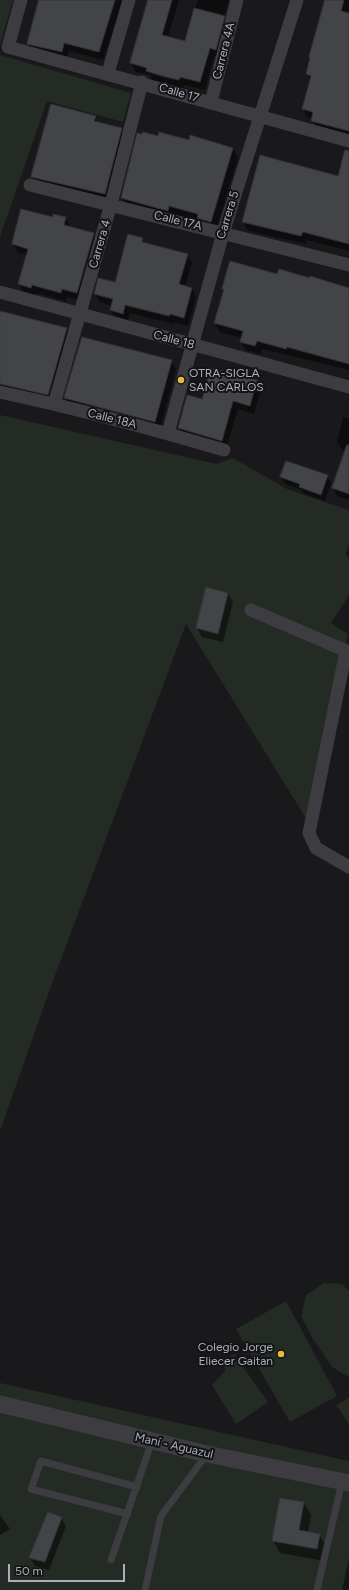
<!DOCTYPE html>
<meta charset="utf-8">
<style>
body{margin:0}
#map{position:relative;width:349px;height:1590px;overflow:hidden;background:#19191b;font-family:Figtree,sans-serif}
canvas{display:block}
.scale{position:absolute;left:8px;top:1564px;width:117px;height:18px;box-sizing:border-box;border:2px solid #acafba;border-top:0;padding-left:5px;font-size:12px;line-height:14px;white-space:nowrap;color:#acafba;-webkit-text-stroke:3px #141416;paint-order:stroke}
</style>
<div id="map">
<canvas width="349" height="1590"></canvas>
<div class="scale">50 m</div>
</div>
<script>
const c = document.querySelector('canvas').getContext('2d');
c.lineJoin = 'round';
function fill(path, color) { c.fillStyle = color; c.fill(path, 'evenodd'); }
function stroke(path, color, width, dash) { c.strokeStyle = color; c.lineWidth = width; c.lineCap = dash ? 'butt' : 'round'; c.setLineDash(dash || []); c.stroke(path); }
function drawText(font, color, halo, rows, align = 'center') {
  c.font = font + ' Figtree,sans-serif'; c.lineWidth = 4; c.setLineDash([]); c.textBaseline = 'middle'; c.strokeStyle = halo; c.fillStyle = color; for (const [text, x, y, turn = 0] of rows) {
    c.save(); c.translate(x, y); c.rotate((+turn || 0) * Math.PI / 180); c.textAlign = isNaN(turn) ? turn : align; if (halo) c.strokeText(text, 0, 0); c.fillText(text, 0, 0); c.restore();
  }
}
const green = new Path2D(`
 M0,0H13L0,45Z
 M0,55L131,93L123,122L47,101L0,237Z
 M0,415L217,464L233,458L287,489L349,510V595L331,623L348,634L307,820L186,624L50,989L0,1131Z
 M324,1283L342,1284L349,1291V1377L332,1367L313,1339L301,1316L306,1295Z
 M286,1301L337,1396L290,1422L236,1329Z
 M234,1354L268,1402L236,1424L212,1385L225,1371L224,1362Z
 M0,1383L349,1461V1590H0Z
 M349,1398V1424L336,1405Z`);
const shadow = new Path2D(`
 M42,0H123L103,60L69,51L66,60L33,52L28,44Z
 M149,0H179L168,37L186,42L198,0H229L224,17L229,26L220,58L214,56L205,90L184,85V88L152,80L150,75L136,72L131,63Z
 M327,0H349V138L316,128L312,118L307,117L303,109L311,81L307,74Z
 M95,117L98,123L121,129L126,138L110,202L37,185L32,177Z
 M138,134L190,141L191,137L233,149L238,158L216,230L200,222L174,214L172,219L128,207L123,199Z
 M349,171V251L307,240L306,244L248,231L243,222L339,177Z
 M22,210L53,218H66L70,227L94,234L99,242L82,301L67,297L66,301L37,293L36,296L24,293L19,284L27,255L18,253L13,244Z
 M142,239L145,243L187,255L192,263L185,287L192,289L196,297L188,326L175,322L174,324L130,313L127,322L116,318L111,310L112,306L100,302L95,294L115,284Z
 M278,275L349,288V370L262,349L260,354L246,350L241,342L242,338L220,332L215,323L225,291L223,289Z
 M0,311L67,329L72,338L53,403L0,395Z
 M171,361L176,369L160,430L70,407L65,398Z
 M256,381L261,389L254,414L238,409L226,449L184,437L179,428L203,400Z
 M343,417L349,418V500L338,497L333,488L346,451L342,450L337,442Z
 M281,476H327L331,483L325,501L304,494L302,490L285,484Z
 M349,544V559L346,554Z
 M228,594L233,602L223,642L202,637L197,628Z
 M281,1499L304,1503L311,1515L308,1532L319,1534L326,1547L324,1561L280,1553L273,1540Z
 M0,1515L10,1529L0,1535Z
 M61,1518L66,1526L49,1570L35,1566L30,1558Z
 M349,1558V1590H342Z`);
const building = new Path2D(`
 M39,0H115L99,52L64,43L62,52L27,44Z
 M148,0H172L162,35L185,41L194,8L225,16L216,50L210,48L200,82L180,77L179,80L162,76L146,71L147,68L130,63Z
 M325,0H344L341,11L349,13V131L311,121L313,112L302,109L311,76L306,74L310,58L309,57Z
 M51,104L96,116L94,121L122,128L105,194L31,177Z
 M143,132L158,136L159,132L189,140L190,135L233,148L211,222L197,218L198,214L169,206L168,211L121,198L137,133L142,134Z
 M345,150L349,151V244L303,232L301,236L242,222L260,155L338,176Z
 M21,209L53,217V214L66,217L64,225L94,233L77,293L62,289L61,293L32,285L31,288L18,284L28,249L12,244Z
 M128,234L143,238L142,242L188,254L179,284L192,288L184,318L170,314L169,316L125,305L123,314L110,310L113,299L94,294L98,278L115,282Z
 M230,261L277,274L279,269L310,278V276L349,288V364L287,347L286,349L257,341L255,346L240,342L243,331L214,323L224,289H222Z
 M0,311L67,328L48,395L0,384Z
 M82,337L172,360L155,422L64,398Z
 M211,368L257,380L250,406L233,401L222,441L178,428L187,395L202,399Z
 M347,445H349V494L332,488Z
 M286,461L328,475L321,495L299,487L300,484L280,477Z
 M206,587L228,593L218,634L196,628Z
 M280,1498L304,1502L299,1530L320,1534L317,1549L272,1541Z
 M48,1512L62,1517L45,1562L29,1558Z`);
const service = new Path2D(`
 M128,1514L31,1489L41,1461L137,1487
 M111,1560L152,1441
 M145,1590L161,1516L207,1454
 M317,1590L342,1482`);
const minor = new Path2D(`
 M21,0L8,47L349,141
 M108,73L129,0
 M211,102L237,0
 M30,185L349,265
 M0,292L349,387
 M0,392C75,408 150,428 224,450
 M54,404L111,204L142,82
 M168,433L223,233L297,0
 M251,610L349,652
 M346,651L309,833L316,848L349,867`);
const tertiary = new Path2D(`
 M0,1404L207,1454L349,1483`);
const markers = [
 [181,380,4,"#e9b942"],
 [281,1354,4,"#e9b942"]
];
const streetNames = [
 ["Carrera 4A",224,51,-76],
 ["Calle 17",179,93,16],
 ["Carrera 5",228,215,-73],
 ["Calle 17A",178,221,14],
 ["Carrera 4",100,244,-74],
 ["Calle 18",174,340,15],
 ["Calle 18A",112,419,14],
 ["Maní - Aguazul",174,1446,13]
];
const poiNames = [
 ["OTRA-SIGLA",189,373],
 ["SAN CARLOS",189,387],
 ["Colegio Jorge",273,1347,"right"],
 ["Eliecer Gaitan",273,1361,"right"]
];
fill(green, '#232b24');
fill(shadow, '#0007');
fill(building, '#434448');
stroke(building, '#333337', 1);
stroke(service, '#3c3c41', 7);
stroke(minor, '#3c3c41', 13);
stroke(tertiary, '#3c3c41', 17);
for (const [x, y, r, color] of markers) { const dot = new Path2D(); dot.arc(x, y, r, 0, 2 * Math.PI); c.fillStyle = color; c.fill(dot); stroke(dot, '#141416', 1.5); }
drawText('12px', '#acafba', '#141416', streetNames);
drawText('12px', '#acafba', '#141416', poiNames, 'left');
</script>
